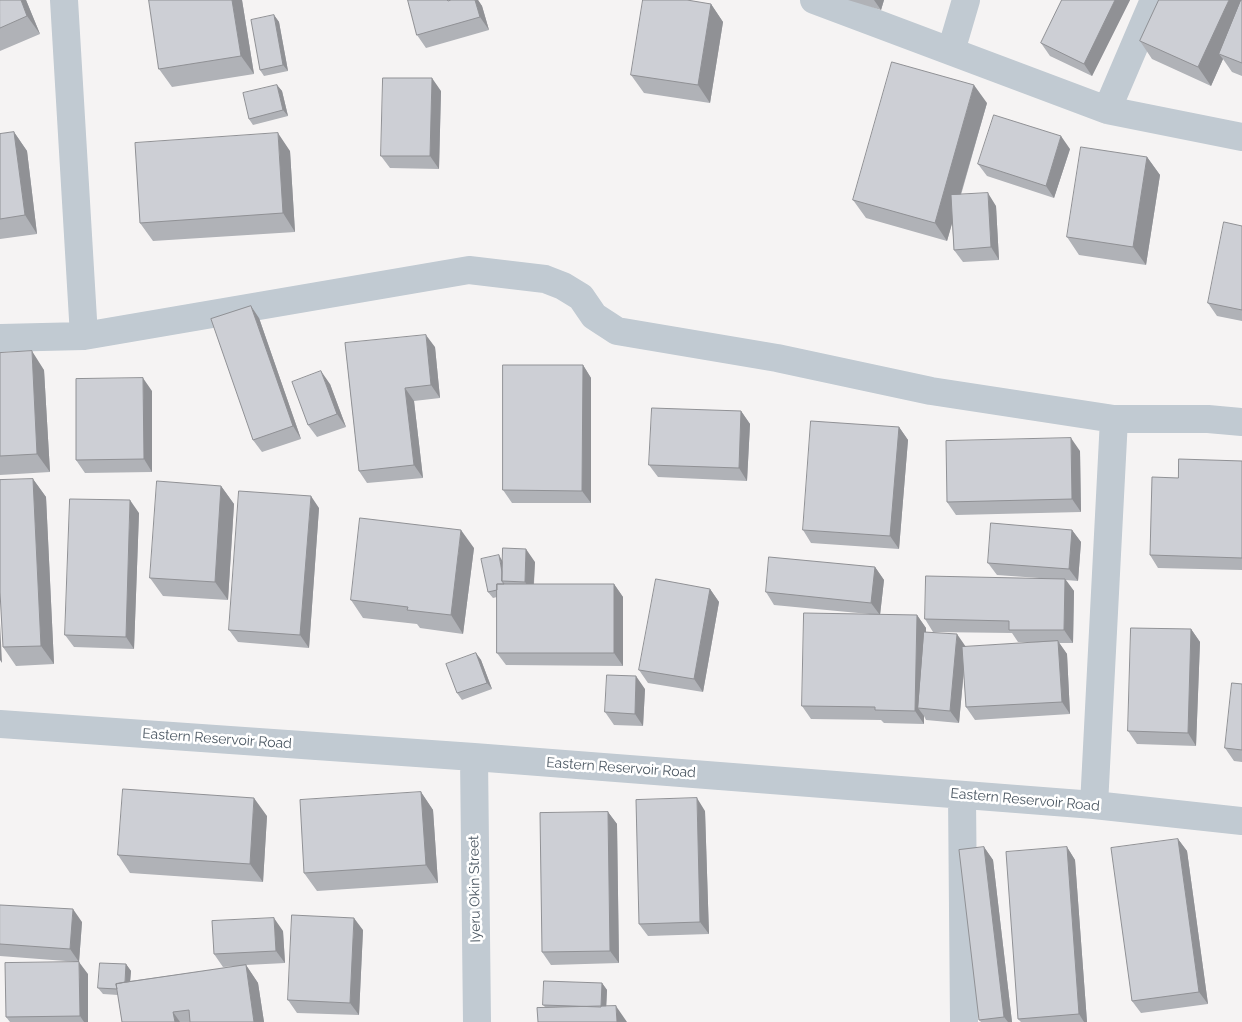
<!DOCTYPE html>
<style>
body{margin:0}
canvas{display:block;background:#f5f3f3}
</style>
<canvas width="1242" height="1022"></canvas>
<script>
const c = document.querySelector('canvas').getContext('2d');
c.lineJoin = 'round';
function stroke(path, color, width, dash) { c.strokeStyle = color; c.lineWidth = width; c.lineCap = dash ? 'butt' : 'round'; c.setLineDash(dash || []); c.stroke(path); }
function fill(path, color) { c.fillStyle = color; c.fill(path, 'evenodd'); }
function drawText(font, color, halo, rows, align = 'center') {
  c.font = font + ' Raleway,sans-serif'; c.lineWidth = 5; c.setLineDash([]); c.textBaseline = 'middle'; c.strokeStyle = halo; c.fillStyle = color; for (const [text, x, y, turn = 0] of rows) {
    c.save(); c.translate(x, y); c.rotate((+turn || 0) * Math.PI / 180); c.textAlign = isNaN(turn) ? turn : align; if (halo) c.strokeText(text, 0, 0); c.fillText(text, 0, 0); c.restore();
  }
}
const street = new Path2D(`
 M64,0L84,336
 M814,0L1107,110L1242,137
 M951,51L966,0
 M1107,110L1154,0
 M0,338L84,336L469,270L545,279L563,286L581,297L594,316L617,331L777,358L931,391L1114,419H1208L1242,422
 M0,724L474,757L1094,805L1242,821
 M474,757L477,1022
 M962,795L964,1022
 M1094,805L1114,419`);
const wall = new Path2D(`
 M0,0H26L40,34L0,51Z
 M149,0H242L254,74L172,87L159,69Z
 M408,0H478L482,6L489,30L426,48L417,35Z
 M848,0H884L881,10Z
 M1062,0H1130L1092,76L1050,56L1041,43Z
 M1242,0V76L1232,72L1223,59L1211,86L1152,59L1140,41Z
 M711,4L723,22L710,103L644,93L631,75Z
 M274,15L279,22L288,71L264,76L260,70Z
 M277,85L282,91L288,116L253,125L249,119Z
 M441,91L439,169L390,168L381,156Z
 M987,103L961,195L996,206L999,260L963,262L954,250L952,223L947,241L866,218L853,200Z
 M14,132L27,151L37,234L0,239V134Z
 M1070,149L1054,198L987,176L978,164Z
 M290,151L295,232L153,241L140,223Z
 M1147,157L1160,175L1146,265L1079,255L1067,237Z
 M1242,226V321L1217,316L1208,303Z
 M259,318L301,439L262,452L253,440Z
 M345,343L435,347L440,398L414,401L423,478L367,483L359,471Z
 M0,353L44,370L50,472L0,475Z
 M583,365L591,378V503H512L503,490Z
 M330,384L346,427L317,437L308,425Z
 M152,391V472L85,473L76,460Z
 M741,411L750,424L747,481L658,477L649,465Z
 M899,427L908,440L899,549L811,543L803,530Z
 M1080,451L1081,512L956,515L947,502Z
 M1242,461V570L1158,568L1150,555L1178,478Z
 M33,479L46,497L54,664L16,666L3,647Z
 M221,486L234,504L228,600L163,596L150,578Z
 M319,508L309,648L238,642L229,630Z
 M139,513L134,649L74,647L65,635Z
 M1072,530L1081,542L1078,581L1066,580L1074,591L1073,643H1059L1067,654L1070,714L975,720L966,707L964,670L959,723L926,720L924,716V724L884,723L881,720L811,719L802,706L869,614L774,605L766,592L875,567L884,580L880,615H917L926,628V632L966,647L1038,642H1018L1012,633L933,632L925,619L1039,578L997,575L988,563Z
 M474,548L463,634L420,628L417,624L363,618L351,600Z
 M503,561L535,562L534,584H614L623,597V666L506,665L497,653V597L493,598L488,592Z
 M710,589L719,602L703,692L648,683L639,670Z
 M1191,629L1200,642L1196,746L1137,744L1128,731Z
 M476,653L481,660L492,689L462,700L457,693Z
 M1242,684V762L1234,761L1225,748Z
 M645,689L643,726L614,725L605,712Z
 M421,792L433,810L438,883L317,891L304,873Z
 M705,811L709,934L648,936L639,924Z
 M608,812L617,824L619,963L551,965L542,952Z
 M267,816L263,882L130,873L118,855Z
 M1178,839L1187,851L1208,1004L1141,1013L1132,1001Z
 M984,847L993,860L1012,1022H981L979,1020Z
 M1067,847L1075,860L1087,1022H1021L1018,1019Z
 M0,905L82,922L79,962L0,956Z
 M363,930L359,1015L297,1013L288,1000Z
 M283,931L285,963L246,965L258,983L264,1022H122L118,995L103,994L98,988L126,964L131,971L130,981L239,966L223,967L214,954Z
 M88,974V1022H10L6,1017Z
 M602,983L607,990L606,1006L546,1008L543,1005Z`);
const shadedWall = new Path2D(`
 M21,0H26L40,34L27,16Z
 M232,0H242L254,74L241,56Z
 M475,0H478L482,6L489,30L480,17Z
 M874,0H884L881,10Z
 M1115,0H1130L1092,76L1084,64Z
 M1229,0H1242L1219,54L1223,59L1211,86L1198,67Z
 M711,4L723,22L710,103L698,85Z
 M274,15L279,22L288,71L283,65Z
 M432,78L441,91L439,169L430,156Z
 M277,85L282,91L288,116L283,110Z
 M974,85L987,103L947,241L935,223Z
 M14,132L27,151L37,234L25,215Z
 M278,133L290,151L295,232L283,213Z
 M1061,136L1070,149L1054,198L1046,186Z
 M1147,157L1160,175L1146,265L1133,247Z
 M988,193L996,206L999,260L991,247Z
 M251,306L259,318L301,439L293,426Z
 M426,335L435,347L440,398L431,385Z
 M32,351L44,370L50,472L37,454Z
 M583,365L591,378V503L582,491Z
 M321,371L330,384L346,427L337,414Z
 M143,378L152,391V472L144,459Z
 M405,388L414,401L423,478L414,465Z
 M741,411L750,424L747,481L739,468Z
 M899,427L908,440L899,549L890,536Z
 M1071,438L1080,451L1081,512L1072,499Z
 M33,479L46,497L54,664L41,646Z
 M221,486L234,504L228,600L215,582Z
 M311,496L319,508L309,648L300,635Z
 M130,500L139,513L134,649L126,637Z
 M461,530L474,548L463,634L451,615Z
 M1072,530L1081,542L1078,581L1069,569Z
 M526,549L535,562L533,595L525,582Z
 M499,555L503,562L504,581Z
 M875,567L884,580L880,615L871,603Z
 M1065,579L1074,591L1073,643L1064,630Z
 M614,584L623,597V666L614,653Z
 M710,589L719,602L703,692L694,679Z
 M917,615L926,628L924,708H918L924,716V724L915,711Z
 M0,623L2,663L0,660Z
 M1191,629L1200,642L1196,746L1188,733Z
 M957,634L966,647L959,723L950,711Z
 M1058,641L1067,654L1070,714L1062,702Z
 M476,653L481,660L492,689L487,683Z
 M636,676L645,689L643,726L635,714Z
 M421,792L433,810L438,883L426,865Z
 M254,798L267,816L263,882L250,864Z
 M697,798L705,811L709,934L700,922Z
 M608,812L617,824L619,963L610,951Z
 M1178,839L1187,851L1208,1004L1199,992Z
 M984,847L993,860L1012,1022H1008L1004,1017Z
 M1067,847L1075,860L1087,1022H1084L1079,1014Z
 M73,909L82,922L79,962L70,949Z
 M274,918L283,931L285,963L276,951Z
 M354,918L363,930L359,1015L350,1003Z
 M79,962L88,974V1022H84L80,1016Z
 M126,964L131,971L129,996L125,989Z
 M246,965L258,983L264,1022H254Z
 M602,983L607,990L606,1013L601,1007Z
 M616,1006L627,1022H617Z
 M173,1012L180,1022H175Z`);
const building = new Path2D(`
 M0,0H21L27,16L0,28Z
 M149,0H232L241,56L159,69Z
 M408,0H447L448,1L451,0H475L480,17L417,35Z
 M643,0H687L711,4L698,85L631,75Z
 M1062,0H1115L1084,64L1041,43Z
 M1159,0H1229L1198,67L1140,41Z
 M1241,0H1242V63L1219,54Z
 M274,15L283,65L260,70L251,20Z
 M892,62L974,85L935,223L853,200Z
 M383,78H432L430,156H381Z
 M277,85L283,110L249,119L243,93Z
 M994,115L1061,136L1046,186L978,164Z
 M14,132L25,215L0,219V134Z
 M278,133L283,213L140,223L135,143Z
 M1081,147L1147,157L1133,247L1067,237Z
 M988,193L991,247L954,250L951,195Z
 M1224,222L1242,226V310L1208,303Z
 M251,306L293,426L253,440L211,319Z
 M426,335L431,385L405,388L414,465L359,471L345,343Z
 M32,351L37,454L0,456V353Z
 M503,365H583L582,491L503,490Z
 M321,371L337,414L308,425L292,382Z
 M143,378L144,459L76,460V379Z
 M652,408L741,411L739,468L649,465Z
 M811,421L899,427L890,536L803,530Z
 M1071,438L1072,499L947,502L946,441Z
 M1179,459L1242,461V558L1150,555L1152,477L1178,478Z
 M33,479L41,646L3,647L0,592V480Z
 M157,481L221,486L215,582L150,578Z
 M239,491L311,496L300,635L229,630Z
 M70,499L130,500L126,637L65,635Z
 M360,518L461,530L451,615L407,610L408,607L351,600Z
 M991,523L1072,530L1069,569L988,563Z
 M503,548L526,549L525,582L502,581Z
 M499,555L502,572V581L504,584H497V590L488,592L481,559Z
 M769,557L875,567L871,603L766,592Z
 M926,576L1065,579L1064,630H1009V621L925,619Z
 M656,579L710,589L694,679L639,670Z
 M497,584H614V653H497Z
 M804,613L917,615L915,711L875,710V707L802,706Z
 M1131,628L1191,629L1188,733L1128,731Z
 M924,632L957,634L950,711L918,708Z
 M1058,641L1062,702L966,707L962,647Z
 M476,653L487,683L457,693L446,664Z
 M607,675L636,676L635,714L605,712Z
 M1232,683L1242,684V750L1225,748Z
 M123,789L254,798L250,864L118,855Z
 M421,792L426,865L304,873L300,800Z
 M697,798L700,922L639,924L636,800Z
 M608,812L610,951L542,952L540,813Z
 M1178,839L1199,992L1132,1001L1111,848Z
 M984,847L1004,1017L979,1020L959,850Z
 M1067,847L1079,1014L1018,1019L1006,852Z
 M0,905L73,909L70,949L0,944Z
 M292,915L354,918L350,1003L288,1000Z
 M274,918L276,951L214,954L212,921Z
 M79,962L80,1016L6,1017L5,963Z
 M100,963L126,964L125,982L116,984L117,989L98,988Z
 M246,965L254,1022H190L189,1010L173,1012L175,1022H122L116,984Z
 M544,981L602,983L601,1007L543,1005Z
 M616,1006L617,1022H538L537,1008Z`);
const streetNames = [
 ["Eastern Reservoir Road",217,739,4],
 ["Eastern Reservoir Road",621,768,4],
 ["Eastern Reservoir Road",1025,800,5],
 ["Iyeru Okin Street",475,889,-91]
];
stroke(street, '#c1cad2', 28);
fill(wall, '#b0b2b7');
fill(shadedWall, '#909195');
fill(building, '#cdcfd5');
stroke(building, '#909195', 1);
drawText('14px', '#4a5661', '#fff', streetNames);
</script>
